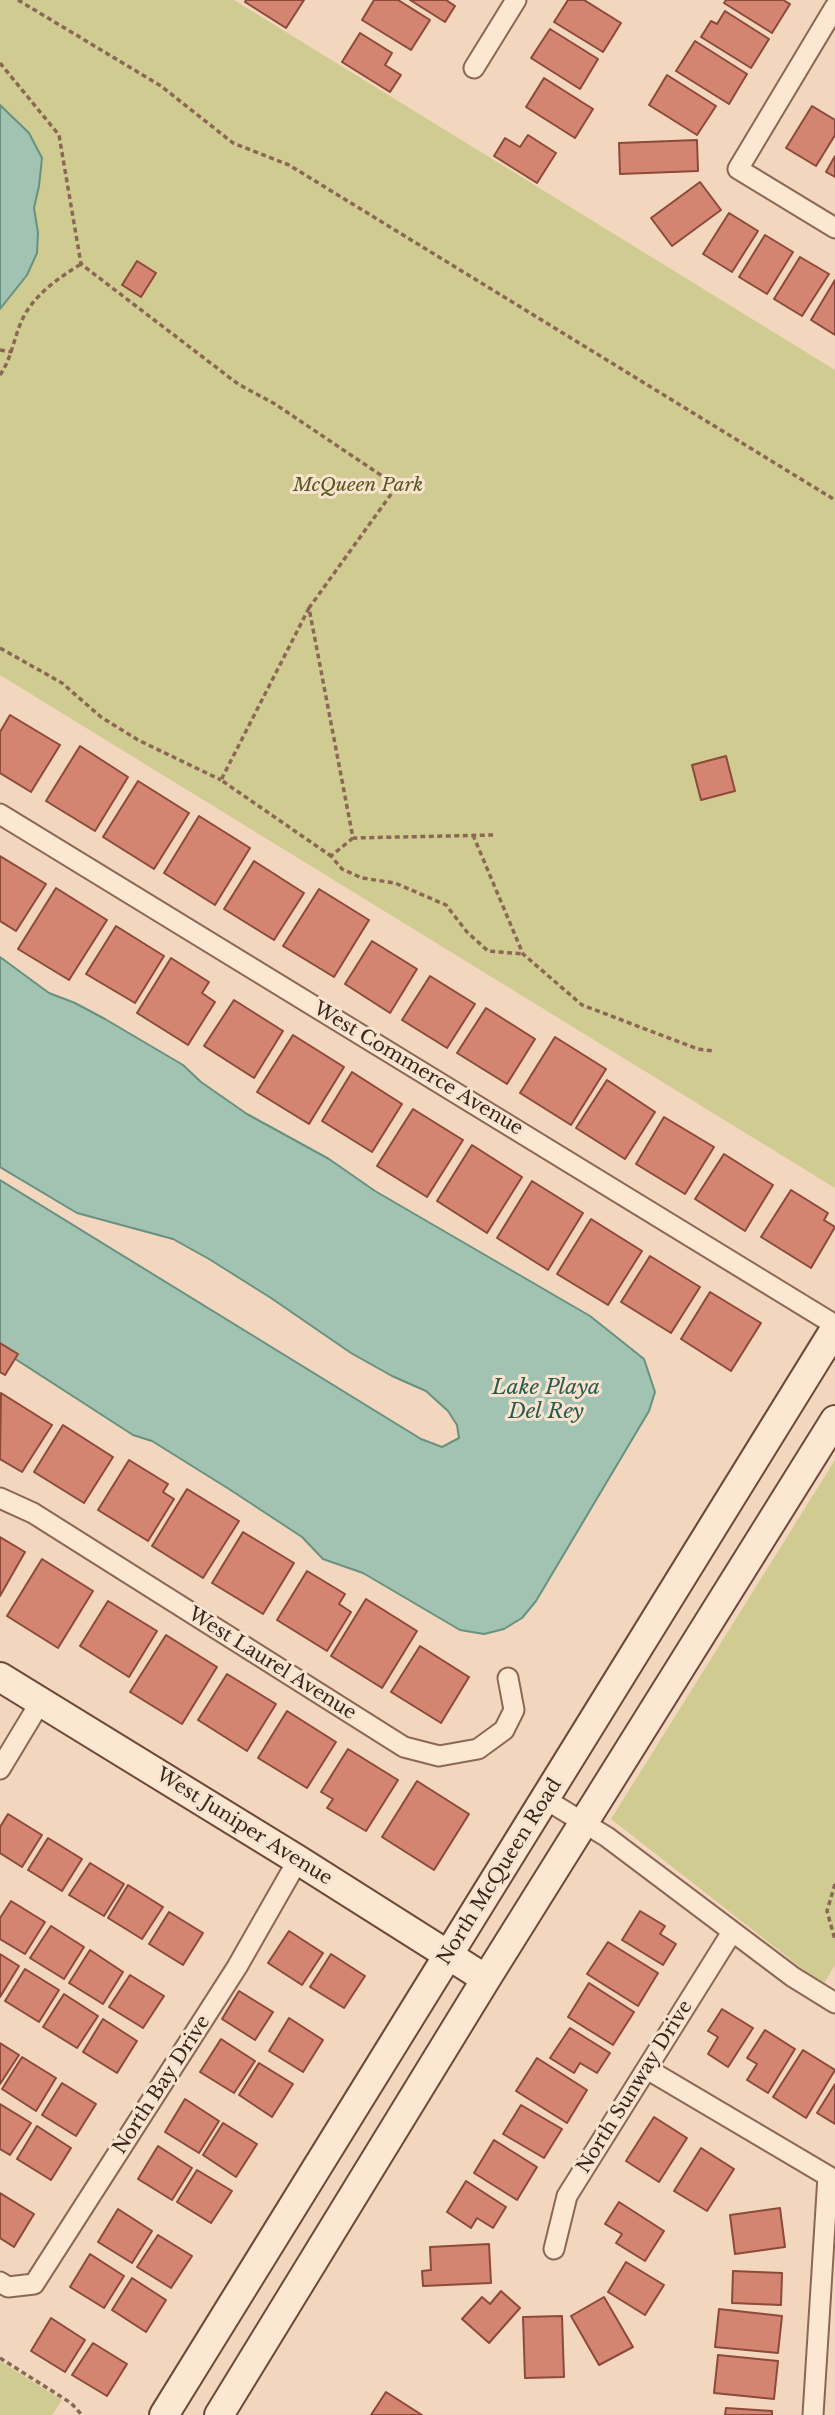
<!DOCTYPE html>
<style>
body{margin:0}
canvas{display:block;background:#f2d7be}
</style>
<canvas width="835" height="2415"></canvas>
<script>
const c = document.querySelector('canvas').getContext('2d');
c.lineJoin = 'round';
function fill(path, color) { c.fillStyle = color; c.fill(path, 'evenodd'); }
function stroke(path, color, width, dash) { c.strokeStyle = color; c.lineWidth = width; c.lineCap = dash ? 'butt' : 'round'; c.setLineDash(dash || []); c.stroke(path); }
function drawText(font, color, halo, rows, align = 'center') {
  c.font = font + ' "Libre Baskerville",serif'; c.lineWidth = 6; c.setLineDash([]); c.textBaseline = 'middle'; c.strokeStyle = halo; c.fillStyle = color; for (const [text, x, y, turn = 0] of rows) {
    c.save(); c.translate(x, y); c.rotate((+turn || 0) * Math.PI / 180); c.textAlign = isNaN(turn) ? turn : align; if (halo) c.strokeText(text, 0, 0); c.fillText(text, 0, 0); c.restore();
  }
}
const green = new Path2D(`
 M0,0H234L835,370V1188L0,675Z
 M835,1460V1965L823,1985L611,1819Z
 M0,2361L62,2400L52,2415H0Z`);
const water = new Path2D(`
 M0,105L29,133L42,158L39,186L34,208L38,233L37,253L27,275L0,309Z
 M0,957L49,993L75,1003L105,1019L183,1065L201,1082L247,1114L329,1159L375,1191L590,1316L644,1359L655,1392L649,1411L536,1601L522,1618L504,1629L484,1634L460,1630L363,1573L323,1559L302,1537L229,1489L152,1441L133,1435L0,1349V1180L421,1439L442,1447L459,1438L457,1425L448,1411L426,1391L392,1376L351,1353L271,1298L209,1259L173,1239L77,1213L0,1167Z`);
const building = new Path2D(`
 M246,0H304L286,28L245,2Z
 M374,0H398L430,20L411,50L362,20Z
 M410,0H446L455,6L445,22Z
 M568,0H584L621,23L603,52L554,22Z
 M726,0H783L790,4L772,33L724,3Z
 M725,11L769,39L751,68L701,37L711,21L717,24Z
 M550,29L598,59L580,89L531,58Z
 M360,33L392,53L385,65L401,75L390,92L342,62Z
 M695,41L747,74L729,104L676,71Z
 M667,75L716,106L697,135L649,105Z
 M544,78L593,109L575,138L526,107Z
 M812,106L835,120V135L816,166L786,148Z
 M528,135L556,153L537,183L494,156L505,138L520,147Z
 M697,140L698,171L620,174L619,143Z
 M835,156V177L826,172Z
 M700,182L721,210L672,246L651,218Z
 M729,213L758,231L732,272L703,254Z
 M765,235L793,252L767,294L739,277Z
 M800,257L829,274L802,316L774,299Z
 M137,261L156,273L141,297L122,285Z
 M835,280V335L811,320Z
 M10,715L60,745L31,792L0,773V732Z
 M80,746L128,777L95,831L46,801Z
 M726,756L735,791L701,800L692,765Z
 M138,781L189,813L154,869L103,837Z
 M199,816L250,848L215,905L164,873Z
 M0,856L46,884L16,931L0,921Z
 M254,861L304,893L274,940L224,909Z
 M56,888L107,920L69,980L18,949Z
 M319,889L369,920L334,977L283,946Z
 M116,926L164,956L135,1003L86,974Z
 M372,941L417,969L390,1013L345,984Z
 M171,958L209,982L202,993L215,1002L188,1045L137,1013Z
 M430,976L475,1004L447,1048L402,1020Z
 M234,1000L283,1031L254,1078L204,1046Z
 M486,1008L535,1039L507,1084L457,1053Z
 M293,1035L344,1067L309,1124L257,1092Z
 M555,1037L606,1069L571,1125L520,1093Z
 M352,1072L402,1104L372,1152L322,1121Z
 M607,1080L655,1112L625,1159L576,1128Z
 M413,1109L463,1140L427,1197L377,1166Z
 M664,1117L714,1147L685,1194L636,1164Z
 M472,1145L522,1177L487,1233L437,1201Z
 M724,1154L773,1185L745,1231L695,1199Z
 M532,1181L583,1213L548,1270L497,1238Z
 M791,1190L828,1213L824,1220L835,1227L811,1268L761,1237Z
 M591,1219L642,1251L608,1305L557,1274Z
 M650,1256L700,1287L671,1333L621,1302Z
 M710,1292L761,1323L731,1371L681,1339Z
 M0,1343L18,1354L5,1375L0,1372Z
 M1,1393L52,1425L22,1472L0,1459Z
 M63,1425L113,1457L84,1503L34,1472Z
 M129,1460L168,1484L163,1492L174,1499L148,1541L98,1510Z
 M187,1489L239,1521L203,1578L152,1546Z
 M243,1532L294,1563L263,1614L212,1583Z
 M0,1537L25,1552L0,1596Z
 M42,1559L93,1591L58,1648L7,1616Z
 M307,1571L345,1594L339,1604L351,1612L327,1651L277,1620Z
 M366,1599L417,1631L382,1688L331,1656Z
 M108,1601L157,1631L129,1677L80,1646Z
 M166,1635L217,1667L182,1724L130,1692Z
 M420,1646L469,1677L441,1723L391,1692Z
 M227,1674L276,1704L247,1751L198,1720Z
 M287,1711L336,1742L307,1788L258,1758Z
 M348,1749L398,1780L366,1831L327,1808L333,1799L321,1792Z
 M417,1781L469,1814L434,1870L382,1837Z
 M8,1814L42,1835L22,1867L0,1853V1827Z
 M48,1838L82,1859L62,1891L28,1870Z
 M90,1863L124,1884L104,1916L69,1895Z
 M128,1885L163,1907L142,1939L108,1918Z
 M11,1901L45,1922L25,1954L0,1939V1918Z
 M640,1911L665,1926L660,1934L676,1944L663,1965L622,1940Z
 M169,1912L203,1933L183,1965L149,1944Z
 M51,1926L84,1947L64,1979L30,1958Z
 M289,1931L323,1953L302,1985L268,1963Z
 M608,1942L658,1973L638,2006L587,1974Z
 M90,1950L123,1972L103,2004L69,1983Z
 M0,1954L19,1966L0,1997Z
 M331,1954L365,1976L344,2008L310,1987Z
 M25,1969L59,1990L39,2022L5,2001Z
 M130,1975L164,1996L143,2028L109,2007Z
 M589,1983L634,2012L613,2045L568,2017Z
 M239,1991L273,2012L255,2040L222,2019Z
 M64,1994L98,2016L77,2048L43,2027Z
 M722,2009L753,2028L728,2067L708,2054L718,2037L708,2031Z
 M289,2018L323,2040L303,2072L269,2051Z
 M103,2019L137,2041L117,2073L83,2052Z
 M570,2028L610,2053L597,2073L580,2063L574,2073L550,2058Z
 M765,2030L795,2049L768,2093L747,2080L757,2064L747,2058Z
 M221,2039L255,2061L234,2093L200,2072Z
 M0,2043L19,2055L0,2084Z
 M803,2050L835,2070L806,2118L773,2097Z
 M22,2057L56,2078L36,2111L2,2089Z
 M537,2058L587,2090L567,2123L516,2091Z
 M259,2063L293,2084L272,2117L239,2095Z
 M62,2083L96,2104L76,2136L42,2115Z
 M835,2084V2124L817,2113Z
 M185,2099L219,2121L199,2153L165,2132Z
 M0,2104L31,2123L10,2155L0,2149Z
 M521,2105L562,2129L544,2158L503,2134Z
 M654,2117L687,2138L659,2182L626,2161Z
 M223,2123L257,2144L236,2177L203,2155Z
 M37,2126L71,2148L51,2180L17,2159Z
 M494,2140L537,2167L517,2200L474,2173Z
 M158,2146L192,2168L172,2200L138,2179Z
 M701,2148L734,2169L707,2211L674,2191Z
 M197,2170L232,2191L211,2223L177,2202Z
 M466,2181L506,2207L493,2228L477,2218L471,2228L447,2212Z
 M0,2193L34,2214L14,2247L0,2238Z
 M619,2202L664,2231L645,2261L616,2243L622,2234L605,2224Z
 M780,2208L785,2247L735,2254L730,2215Z
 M118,2209L152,2231L132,2263L98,2242Z
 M158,2235L192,2256L171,2288L137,2267Z
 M489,2244L491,2283L423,2286L422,2271L431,2270L430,2247Z
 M90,2254L124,2276L104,2308L70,2287Z
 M626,2262L664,2285L645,2315L608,2292Z
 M733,2271L782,2273L781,2305L732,2303Z
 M132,2278L166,2300L146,2332L112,2310Z
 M501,2291L520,2308L489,2343L462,2319L482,2297L490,2304Z
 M604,2297L633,2347L599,2365L571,2316Z
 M719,2309L782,2316L778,2353L715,2347Z
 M562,2316L564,2377L525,2378L523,2317Z
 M51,2318L85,2340L65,2372L31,2351Z
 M93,2343L127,2364L107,2396L72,2375Z
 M718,2355L778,2361L774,2399L714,2393Z
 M386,2392L422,2415H371Z
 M726,2408L772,2411V2415H725Z`);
const path = new Path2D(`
 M18,0L161,86L233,143L289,165L835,500
 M0,63L59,135L81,264L238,384L275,404L397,486L309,608L353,838L493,835
 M0,350L12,352
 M0,375C13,356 14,334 25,314C38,292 60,277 81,264
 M309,608L221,780L331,856
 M0,648L62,683L101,717L138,740L221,780
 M473,835L523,954L582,1005L698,1049L713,1051
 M353,838L331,856L342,869L362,878L395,883L446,905L467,932L488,951L523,954
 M835,1884L827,1911L835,1940
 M0,2358L71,2403L82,2415`);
const street = new Path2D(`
 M835,7L738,169L835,228
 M474,68L516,0
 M0,814L835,1325
 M0,1498L33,1513L404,1747L439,1756L478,1749L504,1730L514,1710L508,1678
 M0,1769L41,1701
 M545,1799L607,1837L793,1977L835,2003
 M647,2069L828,2176L813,2415
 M554,2249L567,2196L732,1932
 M0,2282L8,2287L34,2284L237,1967L298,1860`);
const secondary = new Path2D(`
 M0,1677L298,1860L486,1979
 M164,2415L835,1329
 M219,2415L486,1979L835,1420`);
const parkNames = [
 ["McQueen Park",358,486]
];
const streetNames = [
 ["West Commerce Avenue",418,1069,31],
 ["West Laurel Avenue",272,1664,32],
 ["West Juniper Avenue",244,1827,32],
 ["North McQueen Road",500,1872,-58],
 ["North Bay Drive",162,2085,-57],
 ["North Sunway Drive",635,2087,-58]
];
const waterNames = [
 ["Lake Playa",546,1388],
 ["Del Rey",546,1412]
];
fill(green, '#d0cb91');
fill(water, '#a2c3b2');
stroke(water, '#68917f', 2);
fill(building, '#d38571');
stroke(building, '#8d4939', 2);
stroke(street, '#8c6755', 23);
stroke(secondary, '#6d4839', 32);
stroke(path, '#8c6755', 3.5, [5, 3.5]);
stroke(street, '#fce7d2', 19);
stroke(secondary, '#fce7d2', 28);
drawText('italic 19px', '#565820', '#f8e3cf', parkNames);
drawText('19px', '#3a241b', '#f8e3cf', streetNames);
drawText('italic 21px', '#295b4d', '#f8e3cf', waterNames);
</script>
